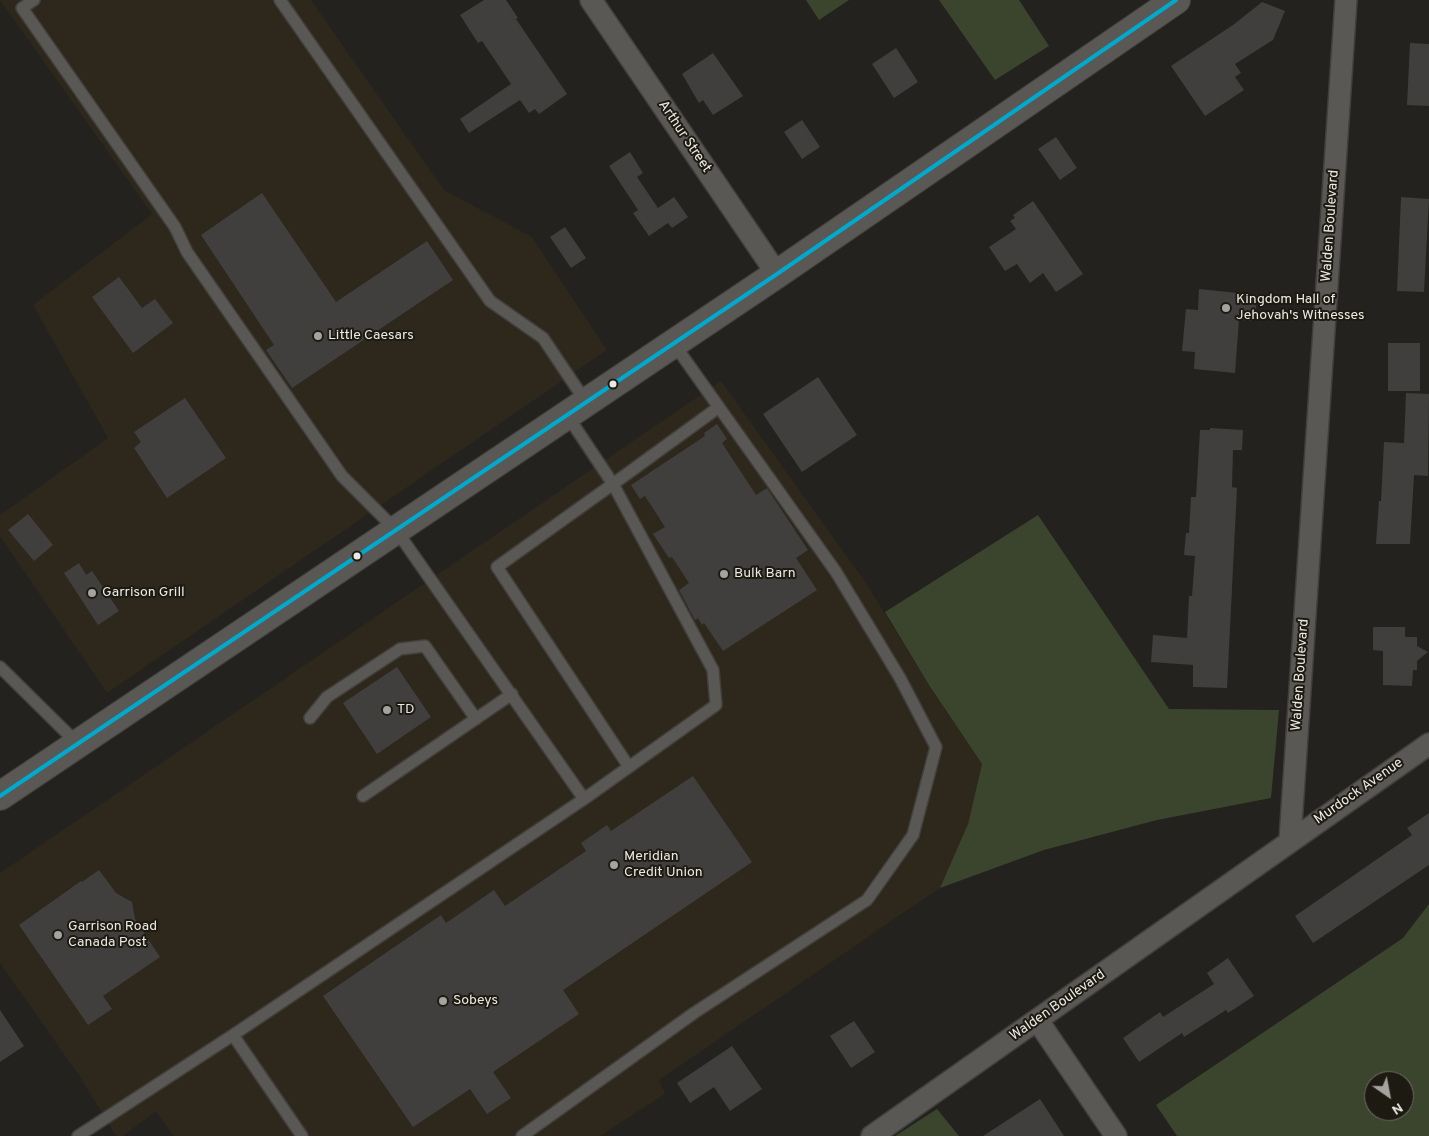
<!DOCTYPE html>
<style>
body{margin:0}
#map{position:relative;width:1429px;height:1136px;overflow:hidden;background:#23221e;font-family:Overpass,sans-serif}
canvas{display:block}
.north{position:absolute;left:1364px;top:1071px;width:50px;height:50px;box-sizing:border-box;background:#1d1a12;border:1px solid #6f6d66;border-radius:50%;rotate:147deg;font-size:14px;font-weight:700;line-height:20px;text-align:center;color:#ebe9e3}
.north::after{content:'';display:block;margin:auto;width:18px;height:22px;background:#a5a39e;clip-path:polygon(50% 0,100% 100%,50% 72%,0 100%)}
</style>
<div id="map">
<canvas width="1429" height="1136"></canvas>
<div class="north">N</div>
</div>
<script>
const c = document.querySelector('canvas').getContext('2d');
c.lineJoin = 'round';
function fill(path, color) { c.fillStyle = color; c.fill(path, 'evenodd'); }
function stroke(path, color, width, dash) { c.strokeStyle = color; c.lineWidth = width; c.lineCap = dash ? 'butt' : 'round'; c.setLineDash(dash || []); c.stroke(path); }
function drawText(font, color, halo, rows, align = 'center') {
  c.font = font + ' Overpass,sans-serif'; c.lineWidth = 4; c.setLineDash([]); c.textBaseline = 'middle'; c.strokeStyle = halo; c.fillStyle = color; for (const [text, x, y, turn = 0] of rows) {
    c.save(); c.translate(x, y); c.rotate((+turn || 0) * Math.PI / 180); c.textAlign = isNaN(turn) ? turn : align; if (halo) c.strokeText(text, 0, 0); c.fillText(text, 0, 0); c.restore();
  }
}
const built = new Path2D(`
 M0,0H311L444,190L532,237L607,350L107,693L0,536V515L108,438L33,305L152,214Z
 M721,381L866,583L929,685L982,764L968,824L944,885L659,1080L665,1094L600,1136H173L156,1111L123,1136H116L80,1077L0,963V873Z`);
const green = new Path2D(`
 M806,0H849L819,20Z
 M939,0H1019L1049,46L995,80Z
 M1038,515L1169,709L1279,710L1271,798L1157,820L1044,850L940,888L968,824L982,764L929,685L885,612Z
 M1429,904V1136H1177L1156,1105L1403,938ZM1374,1081H1404V1111H1374Z
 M937,1109L959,1136H895Z`);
const building = new Path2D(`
 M484,0H506L518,18L516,19L567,94L539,114L535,109L529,113L520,100L469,133L460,119L511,84L482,41L478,43L460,15Z
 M1262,2L1285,11L1273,40L1235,64L1241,73L1235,77L1244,90L1205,116L1171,66L1233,25Z
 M1410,43L1429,44V106L1407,105Z
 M896,48L918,82L894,98L872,64Z
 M713,53L743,96L713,115L703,100L699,103L682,74Z
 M802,120L820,147L802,159L784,132Z
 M1056,137L1077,168L1060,180L1038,149Z
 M630,152L643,173L637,177L658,208L674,197L688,217L672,228L668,223L649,236L633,213L638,210L609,166Z
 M262,193L336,302L427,241L453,280L292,388L266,350L274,345L201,235Z
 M1401,197L1429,199L1424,292L1397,291Z
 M1033,201L1083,274L1056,292L1043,273L1030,283L1017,264L1005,271L989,247L1016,229L1010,221L1015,218L1013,215Z
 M565,227L586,258L571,268L550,237Z
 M119,277L142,308L155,299L173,323L133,353L92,297Z
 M1199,289L1257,295L1255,321L1239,320L1235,373L1194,369L1195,352L1182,351L1186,309L1198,310Z
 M1388,343H1420V391H1388Z
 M818,377L857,435L802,472L763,414Z
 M1406,393L1429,394L1428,476L1414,475L1410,544H1376L1379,501H1381L1384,442L1404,443Z
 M185,398L226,458L167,498L134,448L141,442L134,432Z
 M717,424L727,439L722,443L756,495L767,488L808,550L796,558L817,590L723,651L704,623L702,625L698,618L695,620L679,590L689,583L672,557L669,558L653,534L665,527L645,496L640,499L631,485L705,436L704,433Z
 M1210,428L1243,430L1242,450H1233L1232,487L1237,488L1227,688L1193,687V665L1151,662L1153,635L1187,638L1189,596H1192L1195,556L1184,555L1186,533H1189L1191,497H1196L1200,430H1210Z
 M28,514L53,545L34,561L8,530Z
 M79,563L86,575L92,571L119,611L98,625L64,573Z
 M1373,627H1405V637H1417V646L1428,652L1417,661V670H1413L1412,686L1383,685V651L1373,650Z
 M397,667L431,717L377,754L343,703Z
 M693,776L752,862L563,990L579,1014L493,1072L511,1098L487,1114L470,1089L413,1127L323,996L441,915L446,923L494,890L505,906L586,851L581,843L607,825L611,831Z
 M1429,813V865L1313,943L1295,916L1412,835L1407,828Z
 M99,870L116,893L132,902L135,919L160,957L103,996L112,1009L88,1025L19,925L81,881L82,882Z
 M1228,958L1254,996L1228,1013L1226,1010L1184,1037L1182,1033L1139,1062L1123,1038L1160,1012L1163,1017L1214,984L1207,973Z
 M0,1010L24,1046L0,1062Z
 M854,1021L875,1052L851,1068L830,1036Z
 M732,1046L762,1089L730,1111L714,1087L690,1103L677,1083Z
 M1040,1099L1064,1136H983Z`);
const lane = new Path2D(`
 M34,0L22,8L175,227L187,252L342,476L396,530L584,799L233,1035L78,1136
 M280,0L490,301L543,338L586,402
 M567,415L613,484L719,407
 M0,667L78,744
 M310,718L327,697L400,649L425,646L476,719
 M363,796L512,694
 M584,799L716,705L713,670L613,484L497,567L629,767
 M233,1035L302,1136
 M522,1136L694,1013L867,900L913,835L936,747L900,678L836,572L674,344`);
const street = new Path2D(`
 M591,0L777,274
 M1290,840L1346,0
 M1038,1021L1116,1136
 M872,1136L1429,744`);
const secondary = new Path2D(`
 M0,796L777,274L1176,0`);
const bus1 = new Path2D(`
 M0,796L777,274L1176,0`);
const markers = [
 [1226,308,5,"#a5a39e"],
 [318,336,5,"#a5a39e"],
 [613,384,4.5,"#ebe9e3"],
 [357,556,4.5,"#ebe9e3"],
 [724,574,5,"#a5a39e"],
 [92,593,5,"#a5a39e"],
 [387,710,5,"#a5a39e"],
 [614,865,5,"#a5a39e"],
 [58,935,5,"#a5a39e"],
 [443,1001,5,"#a5a39e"]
];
const streetNames = [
 ["Arthur Street",684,137,56],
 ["Walden Boulevard",1331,226,-86],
 ["Walden Boulevard",1301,675,-86],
 ["Murdock Avenue",1359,792,-35],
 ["Walden Boulevard",1058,1006,-35]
];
const poiNames = [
 ["Kingdom Hall of",1236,300],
 ["Jehovah's Witnesses",1236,316],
 ["Little Caesars",328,336],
 ["Bulk Barn",734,574],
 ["Garrison Grill",102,593],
 ["TD",397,710],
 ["Meridian",624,857],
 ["Credit Union",624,873],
 ["Garrison Road",68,927],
 ["Canada Post",68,943],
 ["Sobeys",453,1001]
];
fill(built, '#2d281b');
fill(green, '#3b452d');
fill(building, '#403f3d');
stroke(lane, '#413f3c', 14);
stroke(street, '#413f3c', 24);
stroke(secondary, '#413f3c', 30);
stroke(lane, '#5a5855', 11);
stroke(street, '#5a5855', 21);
stroke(secondary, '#5a5855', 28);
stroke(bus1, '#00a9ce', 4);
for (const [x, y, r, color] of markers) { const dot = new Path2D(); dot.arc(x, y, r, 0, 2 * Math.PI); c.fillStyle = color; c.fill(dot); stroke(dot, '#1d1a12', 2); }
drawText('14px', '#ebe9e3', '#1d1a12', streetNames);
drawText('14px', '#ebe9e3', '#1d1a12', poiNames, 'left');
</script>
